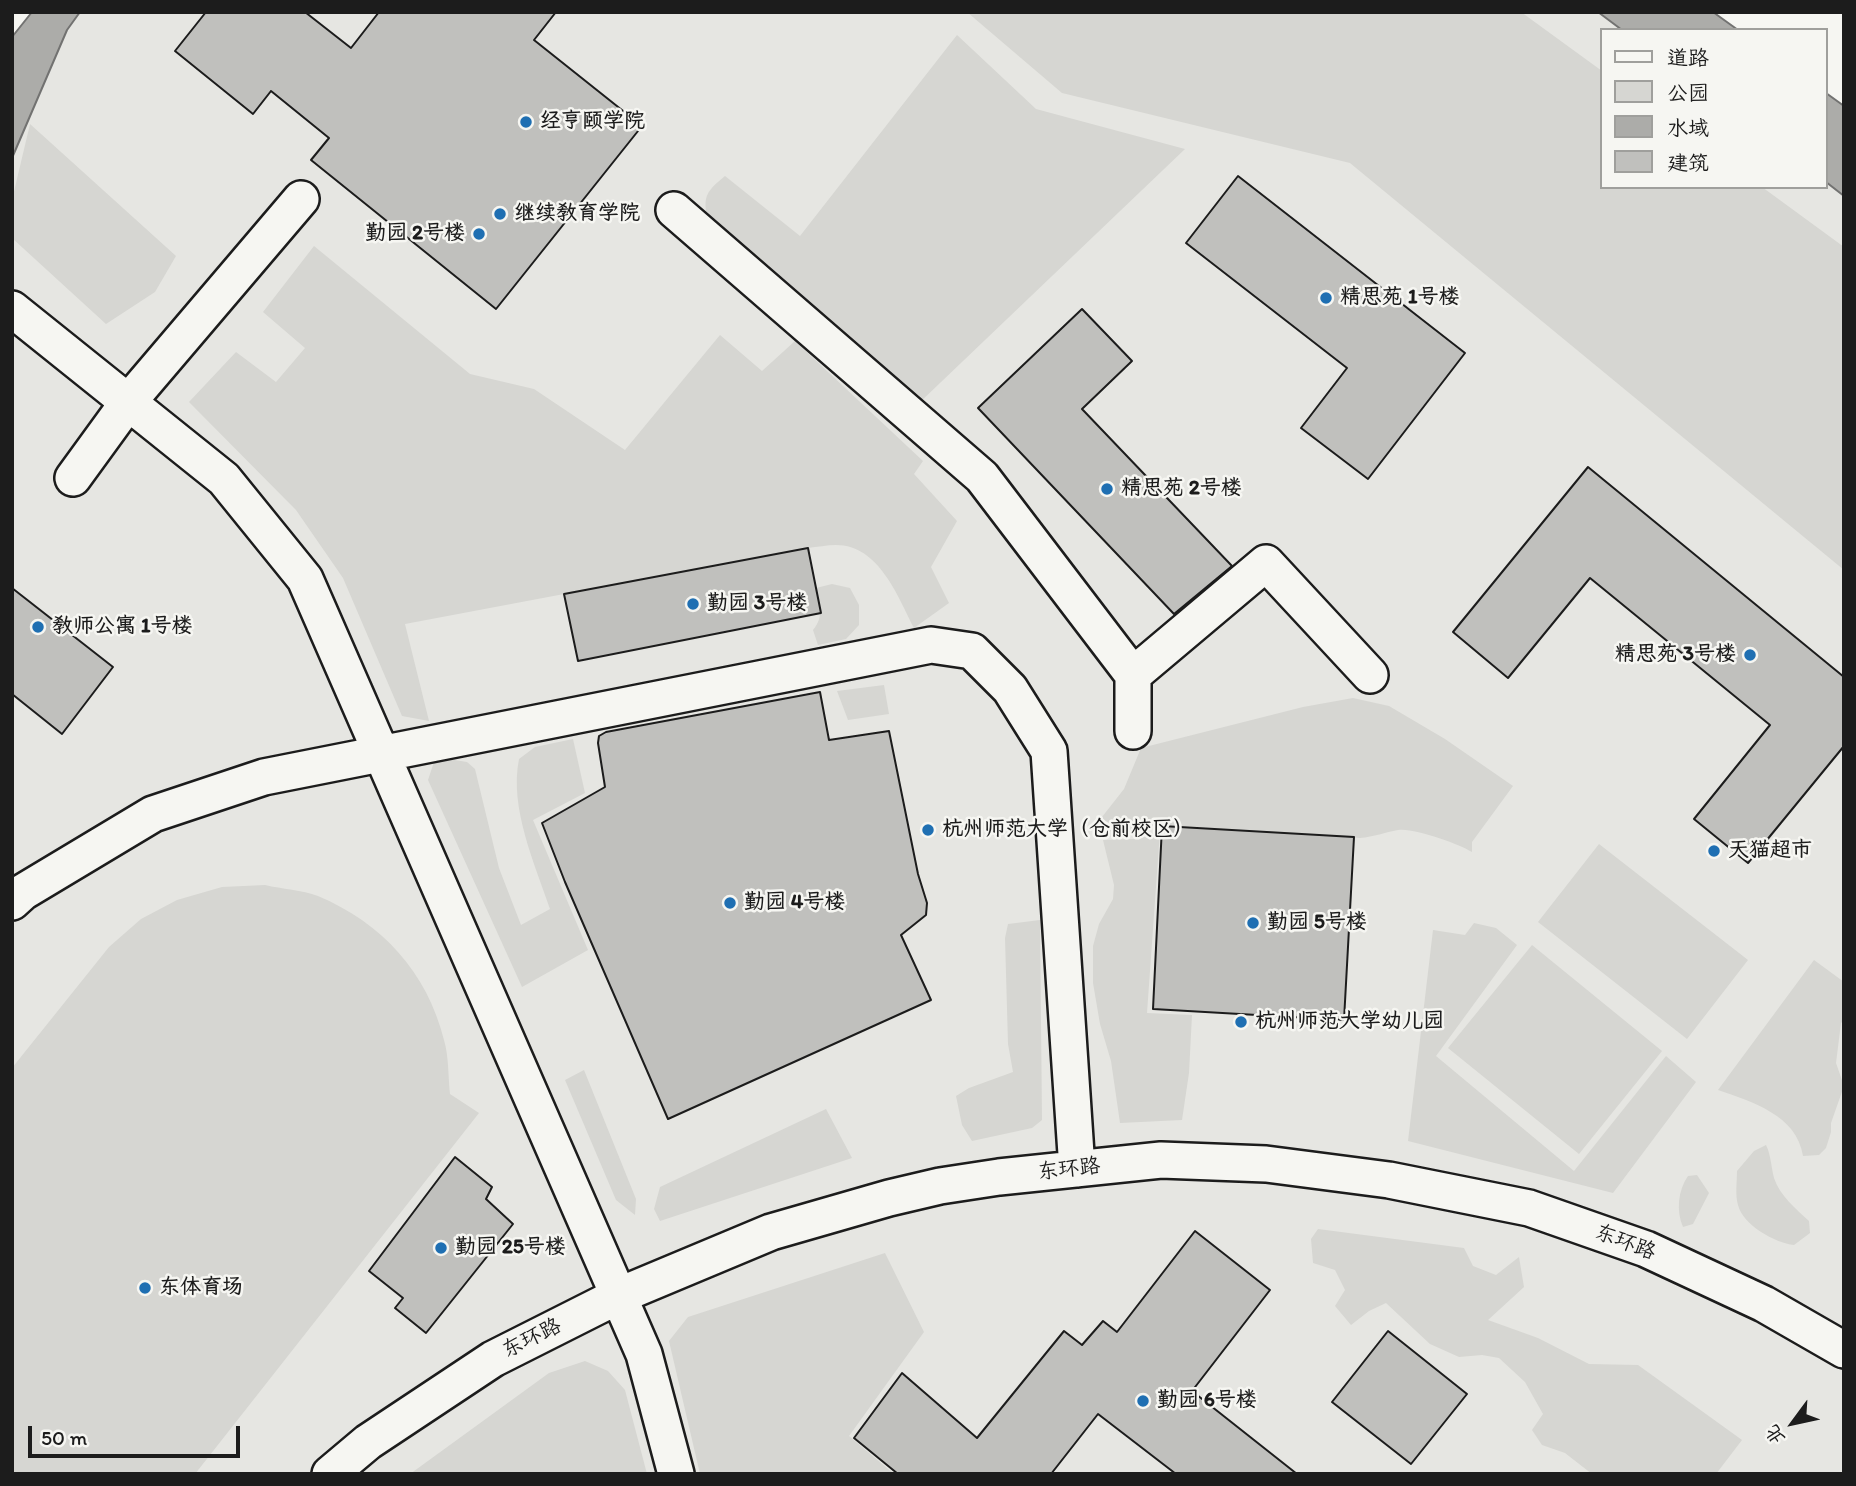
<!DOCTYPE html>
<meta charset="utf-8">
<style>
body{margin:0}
#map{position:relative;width:1856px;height:1486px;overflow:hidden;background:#f6f6f2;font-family:Itim,"LXGW WenKai TC",sans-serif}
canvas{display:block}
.frame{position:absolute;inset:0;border:14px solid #1c1c1c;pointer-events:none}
.legend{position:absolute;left:1600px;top:28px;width:228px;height:161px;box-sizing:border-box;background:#f6f6f2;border:2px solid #9f9f9c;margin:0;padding:9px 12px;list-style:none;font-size:21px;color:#1c1c1c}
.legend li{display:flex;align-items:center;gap:14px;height:35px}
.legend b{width:35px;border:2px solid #9f9f9c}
.north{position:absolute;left:1758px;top:1388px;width:70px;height:70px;-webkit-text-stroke:5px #f6f6f2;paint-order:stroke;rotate:237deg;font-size:19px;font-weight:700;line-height:28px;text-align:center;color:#1c1c1c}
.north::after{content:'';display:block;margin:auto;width:24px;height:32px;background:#1c1c1c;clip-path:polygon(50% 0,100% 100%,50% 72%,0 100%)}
.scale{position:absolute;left:28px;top:1426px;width:212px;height:32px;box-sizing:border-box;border:4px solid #1c1c1c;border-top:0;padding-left:9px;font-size:21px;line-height:24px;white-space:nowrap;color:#1c1c1c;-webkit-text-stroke:5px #f6f6f2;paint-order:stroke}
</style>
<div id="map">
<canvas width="1856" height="1486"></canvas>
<div class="frame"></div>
<ul class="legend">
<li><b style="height:9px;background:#f6f6f2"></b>道路</li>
<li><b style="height:19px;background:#d6d6d2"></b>公园</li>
<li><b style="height:19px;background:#acaca9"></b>水域</li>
<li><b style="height:19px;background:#c0c0bd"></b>建筑</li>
</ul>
<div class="north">北</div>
<div class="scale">50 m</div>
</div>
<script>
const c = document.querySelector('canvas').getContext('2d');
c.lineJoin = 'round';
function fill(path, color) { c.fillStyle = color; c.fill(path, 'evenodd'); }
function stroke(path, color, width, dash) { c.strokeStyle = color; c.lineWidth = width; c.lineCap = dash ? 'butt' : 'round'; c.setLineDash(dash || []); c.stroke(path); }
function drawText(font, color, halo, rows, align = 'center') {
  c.font = font + ' Itim,"LXGW WenKai TC",sans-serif'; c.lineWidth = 5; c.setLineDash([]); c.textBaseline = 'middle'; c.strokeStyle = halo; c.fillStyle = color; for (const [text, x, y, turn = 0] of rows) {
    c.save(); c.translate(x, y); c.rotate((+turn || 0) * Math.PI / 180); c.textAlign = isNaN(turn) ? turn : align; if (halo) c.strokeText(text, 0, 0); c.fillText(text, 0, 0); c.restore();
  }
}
const built = new Path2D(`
 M63,12H1630L1653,30H1602V187H1826V157L1844,170V1474H12V117Z`);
const green = new Path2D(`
 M967,12H1521L1602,71V187H1762L1844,247V570L1350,163L1062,93Z
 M957,35L1036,109L1185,149L918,404L708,220C702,196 707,191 725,176L800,236Z
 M30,124L176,256L155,292L106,324L12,238V200Z
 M314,246L470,374L534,389L625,450L720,335L762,371L795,341L923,461L914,474L957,521L931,567L949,603L914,628C898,597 879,545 836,545C827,545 817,547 808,548L405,624L429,721L402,716L343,578L296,510L189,402L236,352L276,382L305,348L263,312Z
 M832,584L850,588L859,605V625L846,639L818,645L813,630C825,616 819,603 816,588Z
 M884,685L889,714L848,720L837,691Z
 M1353,698L1389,706L1445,739L1513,786L1472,842V852C1460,844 1412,827 1398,830C1385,832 1374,837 1360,838L1161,825L1135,836L1103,837L1102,817L1124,789L1141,748L1303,707Z
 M573,739L585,793L533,820L588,950L522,987L428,780L434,762L442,758L467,762L475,769L499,868L521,925L550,909C535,864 509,808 519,759L535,747Z
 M1160,831L1147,1013L1192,1015L1189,1073L1182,1120L1120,1123L1111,1061L1100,1024L1093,983V946L1099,924L1113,899L1114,885L1103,840L1135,839Z
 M1599,844L1748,960L1687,1039L1538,922Z
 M265,885C282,889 302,890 318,896C382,923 427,972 444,1040C449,1057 448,1076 450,1094L479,1113L195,1474H12V1068L109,947L141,919L177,900L222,887Z
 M1040,920L1042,1120L1032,1128L972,1141L962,1125L956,1096L969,1088L1013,1072L1008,1044L1005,938L1008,924Z
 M1474,923L1496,928L1517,945L1436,1056L1574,1171L1666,1056L1696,1082L1613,1193L1408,1141L1433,930L1465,935Z
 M1532,945L1662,1051L1579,1154L1448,1048Z
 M1814,960L1844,982V1020L1841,1023L1836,1063L1844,1086L1831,1123V1132L1826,1148L1819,1155L1803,1156C1797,1115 1752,1102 1718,1090Z
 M584,1070L636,1199L635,1215L616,1200L565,1080Z
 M826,1109L852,1158L660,1221L654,1209L660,1187Z
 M1766,1145C1771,1155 1771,1167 1774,1178C1780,1196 1796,1209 1809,1221L1810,1233L1794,1245C1775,1243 1743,1225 1738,1205C1735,1195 1737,1182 1737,1171L1754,1151Z
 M1697,1175L1709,1193L1693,1224L1683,1227C1676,1211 1678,1190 1688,1176Z
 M1318,1229L1464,1248L1473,1266L1496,1275L1519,1257L1524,1287L1488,1320L1538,1338L1589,1364L1638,1365L1742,1440L1716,1474H1592L1565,1453L1542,1445L1532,1430L1543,1414L1525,1382L1499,1358L1482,1355L1459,1357L1430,1344L1386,1303L1369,1311L1351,1325L1335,1306L1345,1290L1335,1270L1313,1263L1311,1239Z
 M885,1253L924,1332L849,1436L894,1474H700L669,1341L688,1317Z
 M585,1361L608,1371L625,1390L647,1474H410L549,1373Z`);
const water = new Path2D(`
 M32,12H80L67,30L12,158V37Z
 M1598,12H1713L1738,30H1622Z
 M1826,93L1844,106V196L1826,182Z`);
const building = new Path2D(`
 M206,12H305L351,48L379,12H556L534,40L642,126L496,309L311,160L329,138L271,91L253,114L175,51Z
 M1238,176L1465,353L1368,479L1301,428L1347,368L1186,243Z
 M1082,309L1132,361L1082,409L1232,566L1174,614L978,408Z
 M1588,467L1844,677V746L1748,863L1694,819L1770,725L1590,578L1508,678L1453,632Z
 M808,548L821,613L578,661L564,594Z
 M12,588L113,667L62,734L12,694Z
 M820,692L829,740L889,731L918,874L927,903L926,915L901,935L931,1000L668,1119L565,882L542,823L605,787L598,743L599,736L606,732Z
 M1162,826L1354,837L1344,1020L1153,1009Z
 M455,1157L492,1187L486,1199L513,1224L426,1333L395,1308L403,1298L369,1271Z
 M1195,1231L1270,1290L1192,1391L1297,1474H1176L1098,1414L1051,1474H898L854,1438L902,1373L977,1438L1064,1331L1082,1345L1103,1321L1117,1332Z
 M1388,1331L1467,1394L1411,1464L1332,1402Z`);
const minor = new Path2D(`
 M674,210L982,477L1133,675
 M12,309L224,479L305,579L644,1354L676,1474
 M73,478L129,401L301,199
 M1133,731V675L1266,563L1370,675
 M12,902L23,892L153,814L264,777L931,645L972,651L1010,689L1049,751L1077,1169
 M330,1474L368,1442L493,1359L618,1296L771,1232L889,1198L940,1186L999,1177L1161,1160L1266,1164L1389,1180L1529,1208L1646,1249L1764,1304L1844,1350`);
const markers = [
 [526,122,7,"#1f6fb2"],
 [500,214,7,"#1f6fb2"],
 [479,234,7,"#1f6fb2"],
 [1326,298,7,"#1f6fb2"],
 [1107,489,7,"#1f6fb2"],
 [693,604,7,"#1f6fb2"],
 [38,627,7,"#1f6fb2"],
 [1750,655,7,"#1f6fb2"],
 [928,830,7,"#1f6fb2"],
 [1714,851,7,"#1f6fb2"],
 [730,903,7,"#1f6fb2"],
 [1253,923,7,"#1f6fb2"],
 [1241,1022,7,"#1f6fb2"],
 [441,1248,7,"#1f6fb2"],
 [145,1288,7,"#1f6fb2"],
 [1143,1401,7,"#1f6fb2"]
];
const poiNames = [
 ["经亨颐学院",540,122],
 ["继续教育学院",514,214],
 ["勤园 2号楼",465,234,"right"],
 ["精思苑 1号楼",1340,298],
 ["精思苑 2号楼",1121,489],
 ["勤园 3号楼",707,604],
 ["教师公寓 1号楼",52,627],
 ["精思苑 3号楼",1736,655,"right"],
 ["杭州师范大学（仓前校区）",942,830],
 ["天猫超市",1728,851],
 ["勤园 4号楼",744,903],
 ["勤园 5号楼",1267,923],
 ["杭州师范大学幼儿园",1255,1022],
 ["勤园 25号楼",455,1248],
 ["东体育场",159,1288],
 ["勤园 6号楼",1157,1401]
];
const streetNames = [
 ["东环路",1069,1170,-6],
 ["东环路",1625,1243,21],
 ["东环路",532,1339,-26]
];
fill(built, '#e6e6e2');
fill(green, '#d6d6d2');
fill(water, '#acaca9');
stroke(water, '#727271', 2);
fill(building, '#c0c0bd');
stroke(building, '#1c1c1c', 2);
stroke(minor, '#1c1c1c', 40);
stroke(minor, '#f6f6f2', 35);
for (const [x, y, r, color] of markers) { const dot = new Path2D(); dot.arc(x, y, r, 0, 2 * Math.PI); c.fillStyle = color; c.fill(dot); stroke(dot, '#f6f6f2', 2.5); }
drawText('bold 21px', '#1c1c1c', '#f6f6f2', poiNames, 'left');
drawText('21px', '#1c1c1c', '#f6f6f2', streetNames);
</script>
